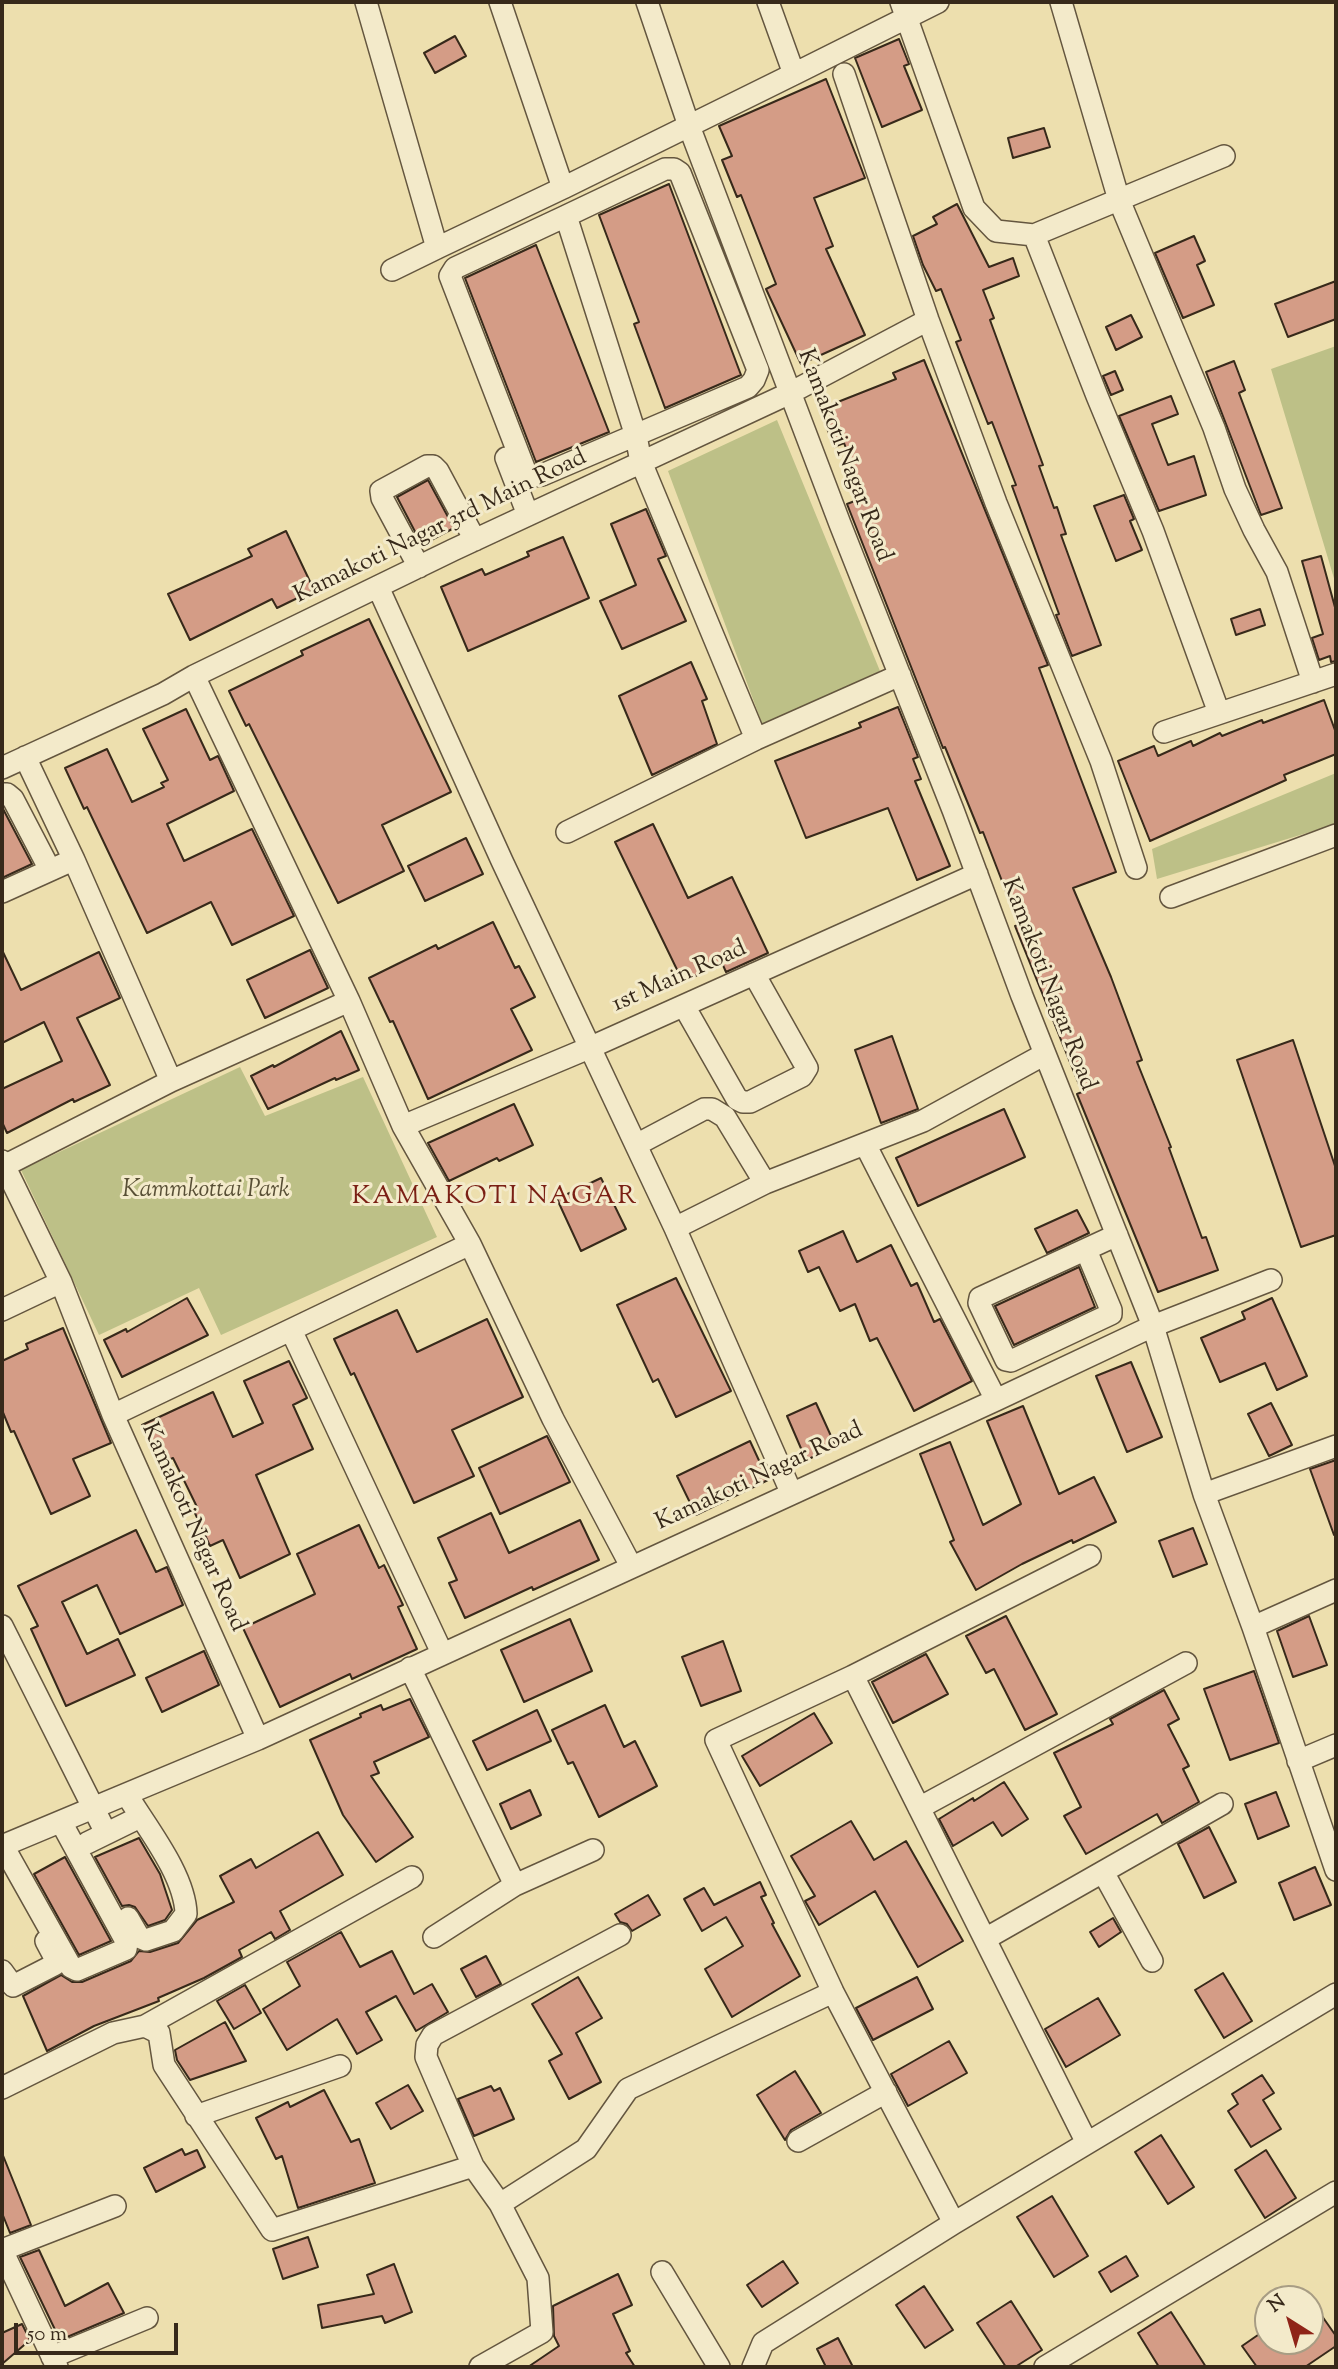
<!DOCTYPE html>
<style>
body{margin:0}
#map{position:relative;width:1338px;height:2369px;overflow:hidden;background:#eddfae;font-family:"Sorts Mill Goudy",serif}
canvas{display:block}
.frame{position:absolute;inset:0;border:4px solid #37291a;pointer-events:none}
.north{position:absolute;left:1254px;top:2285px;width:70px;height:70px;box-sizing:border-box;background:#f3eaca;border:2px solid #a89d84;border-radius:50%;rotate:323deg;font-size:19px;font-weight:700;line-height:28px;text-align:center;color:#37291a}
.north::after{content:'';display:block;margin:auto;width:24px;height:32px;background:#8f2418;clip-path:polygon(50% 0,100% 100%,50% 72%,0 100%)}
.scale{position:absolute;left:14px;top:2323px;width:164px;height:32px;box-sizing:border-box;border:4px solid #37291a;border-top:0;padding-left:9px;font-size:21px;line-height:24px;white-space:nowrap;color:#37291a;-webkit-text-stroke:5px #f3eaca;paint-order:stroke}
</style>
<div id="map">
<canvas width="1338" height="2369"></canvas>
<div class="frame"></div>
<div class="north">N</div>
<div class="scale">50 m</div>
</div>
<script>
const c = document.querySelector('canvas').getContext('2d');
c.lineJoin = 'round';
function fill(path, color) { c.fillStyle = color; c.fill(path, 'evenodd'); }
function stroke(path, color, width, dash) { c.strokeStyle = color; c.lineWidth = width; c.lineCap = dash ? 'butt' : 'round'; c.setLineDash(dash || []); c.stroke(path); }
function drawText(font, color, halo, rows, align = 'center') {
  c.font = font + ' "Sorts Mill Goudy",serif'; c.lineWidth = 6; c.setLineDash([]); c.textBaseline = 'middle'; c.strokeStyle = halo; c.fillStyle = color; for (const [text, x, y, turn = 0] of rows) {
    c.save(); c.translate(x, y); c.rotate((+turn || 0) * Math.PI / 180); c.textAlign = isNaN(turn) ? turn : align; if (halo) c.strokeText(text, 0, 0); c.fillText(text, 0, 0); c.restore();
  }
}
const green = new Path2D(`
 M1336,346V585L1271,369Z
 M777,420L880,671L763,726L668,471Z
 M1336,773V824L1157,879L1152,849Z
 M240,1067L265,1116L363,1077L437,1237L221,1335L199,1288L99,1335L21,1170Z`);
const building = new Path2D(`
 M455,36L466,56L435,73L424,53Z
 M899,39L909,64L904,66L922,110L882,127L855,58Z
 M826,79L865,178L814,198L833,246L826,249L865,335L801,364L766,289L776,284L741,195L737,197L722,160L732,156L719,126Z
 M1044,128L1050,147L1013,158L1008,138Z
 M669,184L741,375L665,408L634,324L639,322L599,215Z
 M957,204L989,267L1013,258L1019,276L983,290L994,318L990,320L1043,465L1039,466L1054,508L1057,507L1066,534L1061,535L1101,645L1072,656L1056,615L1059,614L1012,486L1016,485L992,422L988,424L956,342L961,340L941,289L936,291L923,265L913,236L937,224L933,217Z
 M1194,236L1205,261L1197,265L1214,305L1183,318L1155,253Z
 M536,245L609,432L536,462L465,278Z
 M1336,281V319L1288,337L1275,304Z
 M1131,315L1142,337L1116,350L1106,327Z
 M924,360L1048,665L1039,668L1116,872L1073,888L1111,977L1142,1060L1137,1062L1171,1147L1169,1148L1202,1238L1206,1237L1218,1270L1158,1292L1077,1094L1082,1092L1015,926L1019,925L983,832L980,833L945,747L943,748L847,504L865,497L844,443L834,447L820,409L896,379L893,373Z
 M1234,361L1245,390L1239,393L1282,508L1261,515L1206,372Z
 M1115,371L1123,390L1111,395L1103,376Z
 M1171,396L1178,414L1152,424L1168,465L1194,456L1206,495L1159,511L1119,416Z
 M428,480L454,528L422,545L397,497Z
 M1124,495L1134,519L1130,521L1142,550L1116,561L1094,506Z
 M646,509L666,556L658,559L686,621L622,649L600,601L636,585L611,524Z
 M286,531L314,590L277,608L272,599L190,640L168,594L252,556L248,549Z
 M563,537L589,598L468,651L441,587L482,569L485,575L529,556L527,552Z
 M1321,556L1336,611V661L1331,662L1330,656L1319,660L1312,638L1323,634L1302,561Z
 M1260,609L1265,625L1236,635L1231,619Z
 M369,619L451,792L382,825L404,871L338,903L249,724L246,726L229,691L303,655L301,651Z
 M691,662L707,699L702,701L717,744L652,775L619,696Z
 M1324,700L1336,733V754L1284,775L1286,780L1150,841L1118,761L1154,746L1158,756L1191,741L1193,746L1220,733L1222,736L1262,720L1263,723Z
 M898,707L918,757L913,759L921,779L915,781L950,866L917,880L888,808L806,838L775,761L861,727L859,723Z
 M186,709L210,760L218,756L234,791L167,824L184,861L252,829L294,916L232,945L211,902L147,933L87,807L84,809L65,768L107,749L132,802L164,787L161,783L168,780L143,729Z
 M2,807L32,864L2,878Z
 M653,824L688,898L732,877L768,953L726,972L722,963L683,982L615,842Z
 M466,838L483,874L425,901L408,866Z
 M493,922L515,968L519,966L535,997L511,1009L532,1050L428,1099L393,1021L390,1022L369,978L436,945L438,949Z
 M2,950L21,990L99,952L120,998L77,1018L110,1085L74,1102L73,1099L7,1133L2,1122V1089L62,1061L44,1022L2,1043Z
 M310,950L328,988L265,1018L247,980Z
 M341,1031L359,1070L336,1080L335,1078L268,1109L251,1076L273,1065L274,1067Z
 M892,1036L918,1109L881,1123L855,1050Z
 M1293,1040L1336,1169V1235L1301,1247L1237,1060Z
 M514,1104L533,1145L499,1161L497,1158L449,1181L428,1143Z
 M1004,1109L1025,1157L918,1206L896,1158Z
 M601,1178L626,1229L581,1251L557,1199Z
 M1077,1210L1089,1233L1047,1253L1035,1229Z
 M843,1231L857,1262L891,1245L911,1286L917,1283L934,1322L940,1319L972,1381L914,1411L877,1338L870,1341L855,1304L840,1311L819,1267L808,1272L799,1251Z
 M1079,1267L1095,1307L1014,1345L995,1306Z
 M676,1278L731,1391L676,1417L658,1379L653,1382L617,1305Z
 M187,1298L208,1335L122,1377L104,1340L126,1329L127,1332Z
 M1272,1298L1307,1376L1277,1390L1265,1363L1220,1382L1201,1338L1245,1319L1242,1312Z
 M397,1310L417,1352L487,1319L523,1397L452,1430L474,1476L414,1503L354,1373L351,1375L334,1339Z
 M63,1328L111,1443L73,1459L90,1496L51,1514L14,1431L11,1432L2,1410V1361L28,1349L26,1344Z
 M289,1361L307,1398L293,1405L313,1449L256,1475L290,1554L240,1578L223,1540L210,1546L194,1511L198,1509L173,1458L160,1464L142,1425L213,1392L233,1437L263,1423L244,1381Z
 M1131,1362L1162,1437L1127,1452L1096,1376Z
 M816,1403L836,1447L806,1460L787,1416Z
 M1271,1403L1292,1445L1269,1456L1248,1414Z
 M1023,1406L1059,1494L1094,1477L1116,1522L1073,1543L1072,1540L1022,1564L976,1590L950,1542L954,1540L920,1454L950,1442L983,1525L1021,1504L987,1421Z
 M547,1436L570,1482L500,1514L479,1468Z
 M750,1441L768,1480L696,1515L677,1476Z
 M1336,1460V1535H1334L1310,1469Z
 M491,1513L509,1553L580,1520L599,1560L533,1590L532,1587L465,1618L449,1583L457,1580L438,1538Z
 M359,1525L379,1568L384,1565L403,1605L398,1607L417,1649L352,1679L350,1674L280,1707L243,1628L315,1594L297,1554Z
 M1193,1528L1207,1564L1173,1577L1159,1541Z
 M136,1530L156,1572L167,1567L183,1605L120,1634L97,1585L62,1602L87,1654L118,1639L135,1675L66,1706L31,1629L38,1626L18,1586Z
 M1006,1616L1057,1714L1025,1730L994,1669L986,1673L966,1636Z
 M1309,1616L1327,1665L1293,1677L1277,1631Z
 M570,1619L592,1671L524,1702L501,1650Z
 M723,1641L741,1691L701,1706L682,1657Z
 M204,1651L219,1685L162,1712L146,1678Z
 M926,1654L948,1694L893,1723L872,1682Z
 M1254,1671L1279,1743L1230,1760L1204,1689Z
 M1164,1690L1179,1719L1168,1725L1189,1766L1183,1769L1199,1802L1162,1823L1157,1814L1086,1854L1064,1816L1081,1807L1054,1753L1113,1724L1110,1719Z
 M410,1699L429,1737L374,1762L379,1773L371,1776L413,1837L376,1862L343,1815L310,1740L361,1717L360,1714L381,1705L383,1710Z
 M605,1705L624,1747L635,1741L657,1786L599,1817L573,1762L568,1764L552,1730Z
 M537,1710L551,1741L487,1770L473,1741Z
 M814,1713L832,1743L760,1786L742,1756Z
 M1004,1782L1028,1819L1002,1836L993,1822L953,1846L939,1819L973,1798L974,1801Z
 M530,1790L541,1815L511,1829L500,1804Z
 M1276,1792L1289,1826L1258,1839L1245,1804Z
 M851,1821L874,1860L906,1841L963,1941L918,1967L875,1891L819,1925L805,1901L815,1896L791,1856Z
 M1209,1827L1236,1882L1204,1898L1178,1844Z
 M318,1832L343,1875L280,1911L290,1930L275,1939L271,1932L239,1950L242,1957L204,1978L158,1998L159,2001L94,2026L47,2051L23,1996L61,1975L72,1982H82L131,1961L139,1951L150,1952L178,1943L197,1920L234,1902L220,1876L251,1859L256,1868Z
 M139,1838L160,1874L172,1910L165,1920L148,1926L135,1907L129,1905L122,1906L95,1857Z
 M65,1857L111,1941L79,1955L34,1874Z
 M1315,1867L1331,1905L1294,1920L1279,1883Z
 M760,1882L766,1895L761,1897L774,1923L772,1924L800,1976L732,2017L705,1969L743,1946L726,1917L702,1931L684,1899L704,1888L714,1905Z
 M648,1895L660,1915L632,1931L627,1924L620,1922L615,1914Z
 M1113,1918L1121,1932L1099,1947L1090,1932Z
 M341,1932L360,1967L392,1951L414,1994L432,1984L448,2012L416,2031L396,1996L366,2012L382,2040L357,2054L337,2019L287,2050L263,2009L300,1986L287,1962Z
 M486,1956L501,1984L476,1997L461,1969Z
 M1223,1973L1252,2021L1224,2038L1195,1990Z
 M578,1977L602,2018L576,2033L601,2082L569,2099L549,2061L562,2054L532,2004Z
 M917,1977L933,2009L873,2040L856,2008Z
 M245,1985L261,2013L234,2029L217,2001Z
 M1098,1998L1120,2035L1066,2067L1045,2029Z
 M225,2022L246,2061L190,2080L177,2060L175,2050Z
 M949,2041L967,2073L908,2106L891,2074Z
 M795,2071L821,2113L791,2130L785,2140L757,2095Z
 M1262,2075L1274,2093L1263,2100L1281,2129L1251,2147L1228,2111L1238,2104L1232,2094Z
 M408,2085L423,2111L391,2129L376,2103Z
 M491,2086L494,2091L500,2088L514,2119L474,2136L458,2099Z
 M324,2090L351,2142L359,2139L375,2183L298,2208L282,2156L276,2159L256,2118L288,2102L290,2107Z
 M1161,2135L1194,2187L1168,2204L1135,2152Z
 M182,2149L185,2155L197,2150L205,2167L156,2192L144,2168Z
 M1266,2150L1296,2198L1265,2218L1235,2170Z
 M2,2153L31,2225L10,2233L2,2213Z
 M1052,2196L1088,2256L1054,2277L1017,2217Z
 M308,2237L318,2267L283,2279L273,2249Z
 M39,2250L65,2306L108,2283L124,2313L60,2340L20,2257Z
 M1126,2256L1138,2276L1111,2292L1099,2272Z
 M783,2261L798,2283L762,2307L747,2285Z
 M394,2264L412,2312L385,2323L382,2316L322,2328L318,2305L374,2294L367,2275Z
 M618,2274L632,2305L613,2314L630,2351L626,2353L635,2367H528L559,2346L554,2336L553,2306Z
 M924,2286L953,2330L925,2348L896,2305Z
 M1310,2299L1336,2336V2346L1305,2367H1257L1242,2346L1268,2328V2341H1310Z
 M1011,2301L1042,2350L1015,2367H1006L977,2323Z
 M1171,2312L1206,2367H1159L1138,2333Z
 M22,2324L30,2340L2,2364V2333Z
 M838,2338L853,2367H826L817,2349Z`);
const street = new Path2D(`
 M366,2L437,248L563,188L500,2
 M647,2L689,126L840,524L953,810L1022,996L1153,1326L1204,1494L1253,1627L1336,1870
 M901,2L974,208L996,231L1034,235L1224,156
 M1061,2L1119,200L1214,428L1235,489L1254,530L1277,572L1313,682
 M794,74L938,2
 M844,74L928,320L996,503L1101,761L1136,868
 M563,188L794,74L768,2
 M566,216L665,169H674L680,173L758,370L754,380L748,387L542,475L532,476L526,473L450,276L455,268L566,216L636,436L641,462L756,739
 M1034,235L1097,396L1153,531L1219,713
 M392,270L437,248
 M506,458L528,515
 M419,567L382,498L381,491L427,466H433L438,471L475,540
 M378,587L502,861L675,1228L791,1492
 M194,676L349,1001
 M1164,732L1336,674
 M2,768L163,694L194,676L453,550L790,393L928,320
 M2,794H7L13,799L50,870
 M567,832L756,739L900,675
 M2,892L64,864
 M1171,897L1336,835
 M684,1006L737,1099L743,1102H750L802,1076L807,1068L754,974
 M171,1081L349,1001L403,1126L470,1244
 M403,1126L589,1048L977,874
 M865,1144L996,1400
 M636,1145L704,1109H712L725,1117L765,1183
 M2,1161L61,1282L113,1415
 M4,1166L171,1081L74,860L25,757
 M675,1228L765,1183L923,1121L1045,1054
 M1086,1250L1111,1310V1314L1011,1361L1006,1360L979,1303L980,1298L1117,1235
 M2,1310L61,1282
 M291,1330L442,1653
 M1204,1494L1336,1446
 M2,1626L106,1833
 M1253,1627L1336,1590
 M410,1668L515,1885
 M853,1676L716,1740L833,1992L954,2223
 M258,1739L113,1415L470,1244L553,1419L631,1566
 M1298,1761L1336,1745
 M127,1795C147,1828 185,1875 186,1914L173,1931L146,1940L139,1937L128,1918
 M919,1808L1186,1663
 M87,1843L140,1817
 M2,1846L258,1739L996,1400L1153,1326L1271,1280
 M3,1846L71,1967L77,1970L126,1949L127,1943L61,1822
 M1103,1872L1152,1961
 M434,1937L515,1885L593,1850
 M985,1939L1222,1804
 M2,1971L13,1986L54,1965V1956L46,1941
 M145,2026L412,1877
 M2,2088L113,2033L145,2026L159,2033L164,2065L272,2230L473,2166
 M196,2116L340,2066
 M798,2141L886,2092
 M1087,2143L853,1676L1090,1556
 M500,2204L586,2149L628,2089L833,1992
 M662,2272L719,2367
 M52,2357L147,2318
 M57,2367L2,2250L115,2206
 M480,2367L542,2332L538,2278L500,2204L473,2166L426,2057L427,2045L433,2035L620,1935
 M753,2367L763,2343L954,2223L1336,1994
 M1045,2367L1336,2192`);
const streetNames = [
 ["Kamakoti Nagar Road",843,456,69],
 ["Kamakoti Nagar 3rd Main Road",441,528,-26],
 ["1st Main Road",680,978,-24],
 ["Kamakoti Nagar Road",1047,985,69],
 ["Kamakoti Nagar Road",760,1478,-25],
 ["Kamakoti Nagar Road",192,1528,66]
];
const parkNames = [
 ["Kammkottai Park",206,1192]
];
const neighbourhoodNames = [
 ["KAMAKOTI NAGAR",495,1199]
];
fill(green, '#bdc087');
fill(building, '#d49c86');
stroke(building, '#37291a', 2);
stroke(street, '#64563f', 24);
stroke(street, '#f3eaca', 21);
drawText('24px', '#37291a', '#f3eaca', streetNames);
drawText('italic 24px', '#584f35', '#f3eaca', parkNames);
c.letterSpacing = '2px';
drawText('26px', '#7a1f14', '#f3eaca', neighbourhoodNames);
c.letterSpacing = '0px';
</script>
